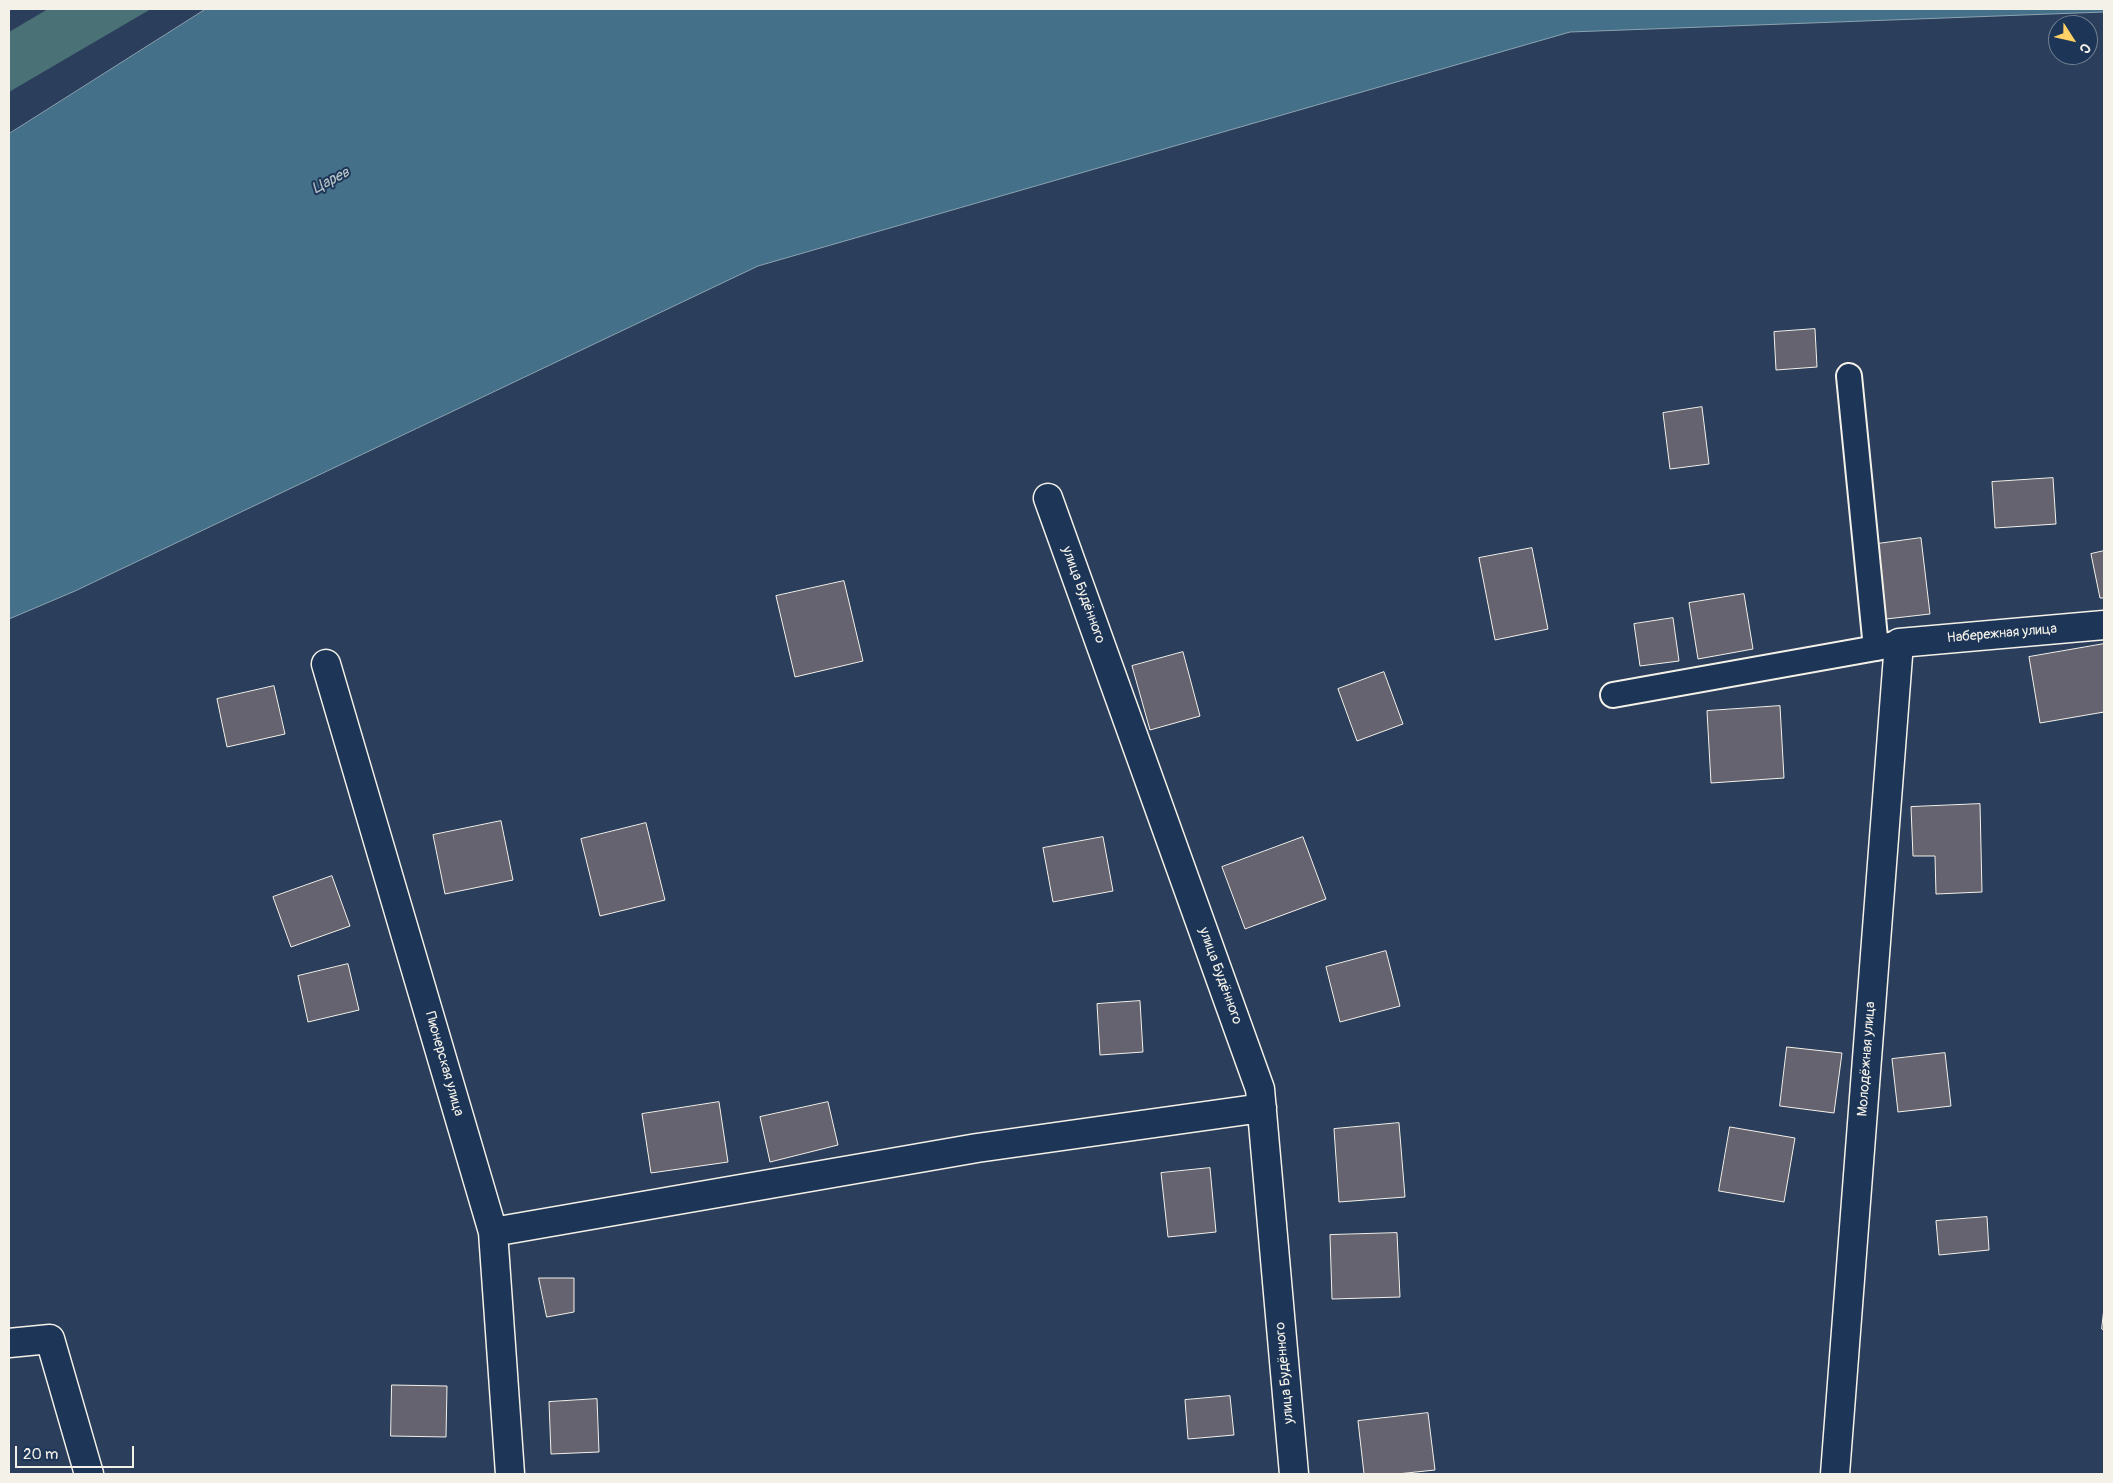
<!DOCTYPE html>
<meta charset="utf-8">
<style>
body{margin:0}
#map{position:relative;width:2113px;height:1483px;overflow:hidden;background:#2b3e5c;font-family:Pangolin,sans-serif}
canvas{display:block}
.frame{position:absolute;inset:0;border:10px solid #f4f1e8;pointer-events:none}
.north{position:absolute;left:2048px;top:15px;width:50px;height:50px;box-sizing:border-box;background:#1d3557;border:1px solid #738091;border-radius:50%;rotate:125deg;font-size:14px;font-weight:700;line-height:20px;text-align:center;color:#f4f1e8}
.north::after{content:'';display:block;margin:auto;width:18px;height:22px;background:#ffd166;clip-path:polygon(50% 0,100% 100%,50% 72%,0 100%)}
.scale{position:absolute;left:15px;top:1446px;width:119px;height:22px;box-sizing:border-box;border:2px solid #f4f1e8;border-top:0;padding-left:6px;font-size:15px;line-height:18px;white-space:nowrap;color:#f4f1e8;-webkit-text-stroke:4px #1d3557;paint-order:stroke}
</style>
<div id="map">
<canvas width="2113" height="1483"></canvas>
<div class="frame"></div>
<div class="north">С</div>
<div class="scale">20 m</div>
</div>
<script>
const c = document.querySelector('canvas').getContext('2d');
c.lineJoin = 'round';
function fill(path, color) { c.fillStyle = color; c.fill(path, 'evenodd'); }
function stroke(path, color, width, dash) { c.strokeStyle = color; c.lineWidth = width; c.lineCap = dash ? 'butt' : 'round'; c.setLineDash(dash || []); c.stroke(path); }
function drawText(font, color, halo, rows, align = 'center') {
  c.font = font + ' Pangolin,sans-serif'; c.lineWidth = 4; c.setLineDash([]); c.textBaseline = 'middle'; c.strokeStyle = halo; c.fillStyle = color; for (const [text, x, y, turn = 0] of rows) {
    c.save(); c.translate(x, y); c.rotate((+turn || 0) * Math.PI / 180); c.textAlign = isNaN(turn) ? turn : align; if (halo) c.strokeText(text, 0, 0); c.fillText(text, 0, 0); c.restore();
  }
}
const green = new Path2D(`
 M48,9H151L9,92V32Z`);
const water = new Path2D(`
 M206,9H2104V12L1570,32L758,266L75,591L9,619V134Z`);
const building = new Path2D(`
 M1815,329L1817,367L1776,370L1774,332Z
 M1702,407L1709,464L1670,469L1663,413Z
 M2053,478L2056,524L1995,528L1992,482Z
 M1921,538L1930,614L1886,619L1877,544Z
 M1532,548L1548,629L1495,640L1479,558Z
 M2104,551V598H2100L2091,554Z
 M844,581L863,661L795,677L776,596Z
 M1744,594L1753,649L1698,659L1689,603Z
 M1673,618L1679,661L1640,666L1634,624Z
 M2104,644V712L2040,723L2029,657Z
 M1183,652L1200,716L1150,730L1132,666Z
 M1384,672L1403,724L1357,741L1338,689Z
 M274,686L285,734L227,747L217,699Z
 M1780,706L1784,778L1711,783L1707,711Z
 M1980,804L1982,892L1936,894L1935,856H1913L1911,807Z
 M501,821L513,880L445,894L433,835Z
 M646,823L665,900L600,916L581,839Z
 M1103,837L1113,891L1053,902L1043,848Z
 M1303,837L1326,899L1245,929L1222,867Z
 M332,876L350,926L291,947L273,897Z
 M1386,951L1400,1006L1340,1022L1326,967Z
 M348,964L359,1010L308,1022L298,976Z
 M1140,1001L1143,1052L1100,1055L1097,1004Z
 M1787,1047L1842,1053L1834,1113L1780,1106Z
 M1945,1053L1951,1106L1898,1112L1892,1059Z
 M719,1102L728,1162L651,1173L642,1114Z
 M828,1102L838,1145L770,1162L760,1117Z
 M1399,1123L1405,1197L1339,1202L1334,1129Z
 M1730,1127L1795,1138L1784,1202L1719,1191Z
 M1210,1168L1216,1232L1168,1237L1161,1173Z
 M1987,1217L1989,1250L1939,1255L1936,1221Z
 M1397,1233L1400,1297L1332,1299L1330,1235Z
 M539,1278H574V1312L547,1317Z
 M2104,1308V1330L2102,1329Z
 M392,1385L447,1386L446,1437L391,1436Z
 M1230,1396L1234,1435L1188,1439L1185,1400Z
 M597,1399L599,1452L551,1454L549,1402Z
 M1428,1413L1435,1470L1397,1474H1364L1358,1421Z`);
const service = new Path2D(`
 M1849,376L1876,648L1899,643
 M1613,695L1876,648`);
const minor = new Path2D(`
 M1048,498L1260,1089L1294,1474
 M326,664L493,1232L510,1474
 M493,1232L977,1148L1262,1108
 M9,1343L50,1339L89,1474
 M1835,1474L1899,643L2104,625`);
const streetNames = [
 ["улица Будённого",1083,595,70],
 ["Набережная улица",2002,634,-5],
 ["улица Будённого",1220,976,70],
 ["Молодёжная улица",1867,1059,-86],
 ["Пионерская улица",444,1064,74],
 ["улица Будённого",1285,1373,-95]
];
const waterNames = [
 ["Царев",331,181,-28]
];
fill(green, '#4a7175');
fill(water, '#45708a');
stroke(water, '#8ba4b0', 1);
fill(building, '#65636f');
stroke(building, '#f4f1e8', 1);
stroke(service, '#f4f1e8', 28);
stroke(minor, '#f4f1e8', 31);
stroke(service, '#1d3557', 24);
stroke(minor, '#1d3557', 28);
drawText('14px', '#f4f1e8', '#1d3557', streetNames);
drawText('italic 15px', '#b7c4c7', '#1d3557', waterNames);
</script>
